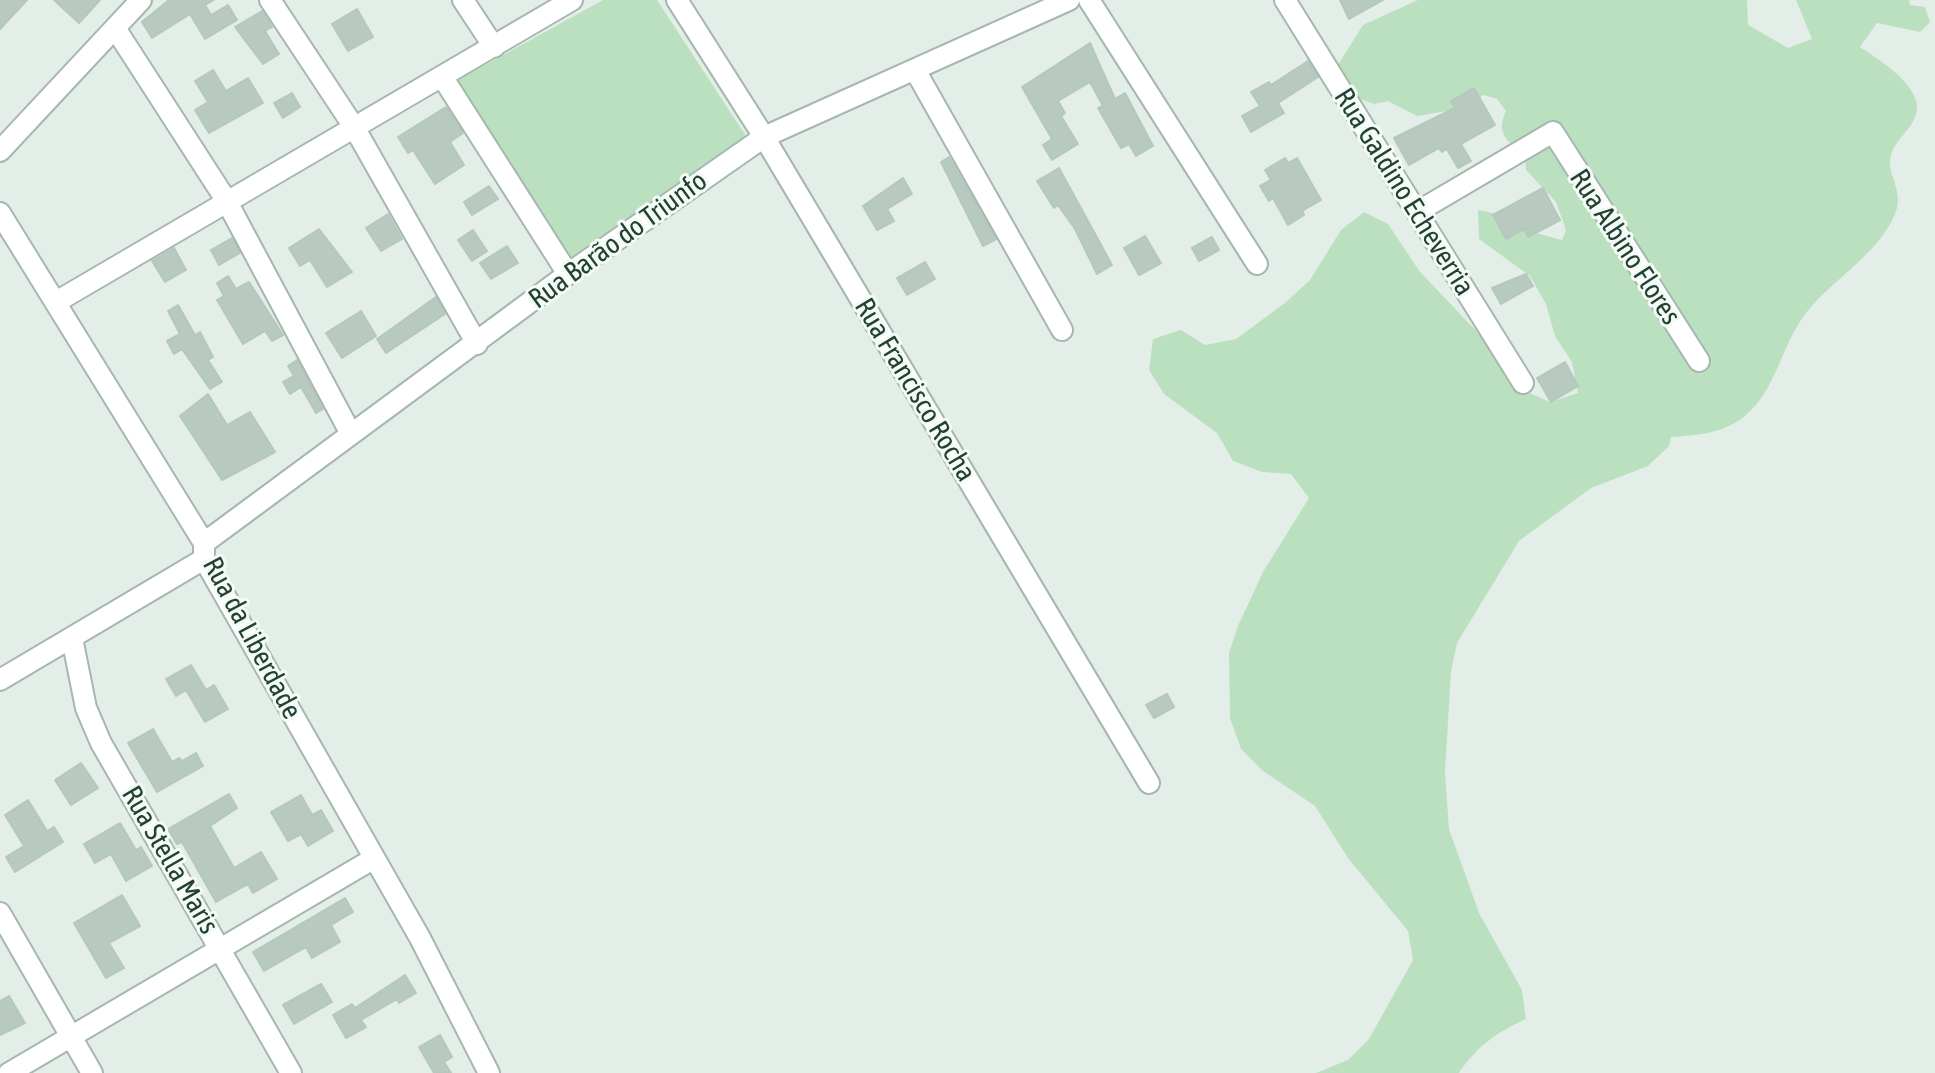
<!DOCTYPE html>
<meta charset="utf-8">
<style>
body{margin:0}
canvas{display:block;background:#e3eee8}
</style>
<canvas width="1935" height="1073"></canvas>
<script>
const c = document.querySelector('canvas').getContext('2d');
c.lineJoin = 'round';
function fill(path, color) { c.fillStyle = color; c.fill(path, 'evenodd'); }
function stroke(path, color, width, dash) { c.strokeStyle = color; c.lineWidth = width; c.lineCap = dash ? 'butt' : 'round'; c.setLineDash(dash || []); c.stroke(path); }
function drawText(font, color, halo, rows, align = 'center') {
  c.font = font + ' "Asap Condensed",sans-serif'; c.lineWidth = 6; c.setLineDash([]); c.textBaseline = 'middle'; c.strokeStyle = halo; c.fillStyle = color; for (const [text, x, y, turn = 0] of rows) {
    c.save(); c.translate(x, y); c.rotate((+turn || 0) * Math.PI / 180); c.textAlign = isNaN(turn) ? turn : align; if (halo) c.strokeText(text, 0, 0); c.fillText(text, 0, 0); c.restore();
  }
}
const green = new Path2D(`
 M603,0H657L746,136L568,261L456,81Z
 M1418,0H1747L1748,25L1788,48L1812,39L1796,0H1909L1910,5L1925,7L1930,22L1920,32L1877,23L1860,47C1877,58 1911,80 1916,101C1922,124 1896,136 1891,155C1886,173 1902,188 1897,208C1885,250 1832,279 1806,313C1781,345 1777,389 1745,416C1722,434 1699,435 1671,437L1669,446L1648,466L1591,488L1519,541L1457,643L1451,671L1445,772L1449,829L1479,913L1522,990L1526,1019C1496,1033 1477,1046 1459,1073H1316L1348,1060L1369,1039L1413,960L1408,931L1348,858L1315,806L1263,771L1241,749L1230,718L1229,653L1238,626L1263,572L1309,498L1291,474L1262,472L1233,461L1217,433L1164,394L1149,370L1153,339L1181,330L1205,345L1236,339L1285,303L1310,280L1341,230L1364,212L1388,224L1420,272L1483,338L1523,390L1550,402L1578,393L1572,362L1555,336L1546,304L1530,276L1479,239L1478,210L1507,216L1532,232L1562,240L1566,230L1556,202L1526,170L1525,156C1508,141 1495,135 1506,111L1497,99L1484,95L1460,109L1417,116L1388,101L1374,104L1360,99L1337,80L1338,65L1363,25Z`);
const building = new Path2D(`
 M0,0H27L0,29Z
 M54,0H100L79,23Z
 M169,0H214L205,5L211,15L228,5L237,20L205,39L190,14L152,38L142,22Z
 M1340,0H1383L1349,19Z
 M357,9L373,37L348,51L332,24Z
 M262,11L272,27L265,31L279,54L263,64L235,27Z
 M1090,43L1115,99L1125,93L1153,146L1136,156L1129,144L1121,148L1098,108L1103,106L1090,82L1058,101L1065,113L1061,116L1078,144L1052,160L1043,145L1052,139L1022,87Z
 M1308,61L1318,77L1278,103L1284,113L1251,132L1242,116L1260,106L1251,92L1269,82L1271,85Z
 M213,70L226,91L248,78L263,103L209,133L195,110L208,102L195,81Z
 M1474,88L1495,125L1461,144L1471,161L1458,168L1447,149L1442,152L1439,148L1409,165L1394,138L1455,108L1451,101Z
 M292,93L300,107L283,118L274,103Z
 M446,107L463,133L450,142L464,165L435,184L413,150L408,153L398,137Z
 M949,157L996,239L983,246L941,162Z
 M1285,158L1288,163L1297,158L1321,200L1302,211L1304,215L1288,225L1273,198L1269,201L1260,186L1271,180L1265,170Z
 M1059,168L1112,265L1097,274L1075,229L1058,205L1054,208L1037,181Z
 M903,178L912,194L887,209L894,221L877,230L863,206Z
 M489,186L498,199L472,215L464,202Z
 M1543,188L1560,220L1528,237L1524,229L1506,239L1493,215Z
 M388,214L402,239L381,251L366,228Z
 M319,229L352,272L327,287L310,260L300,266L289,248Z
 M473,230L487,251L472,261L458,240Z
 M1145,236L1161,263L1139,275L1124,248Z
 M1212,237L1219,250L1199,261L1192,248Z
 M232,238L240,253L219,265L211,250Z
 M507,246L518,263L491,279L480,263Z
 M174,248L186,270L165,282L152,261Z
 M925,262L935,279L907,295L897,278Z
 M1526,274L1533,286L1501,304L1492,288Z
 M228,276L236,289L249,282L283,335L272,341L265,331L243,344L217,300L224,296L217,283Z
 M436,297L445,314L386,353L377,339Z
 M178,305L195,335L200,332L213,357L208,360L222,382L210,389L182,349L174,354L167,341L180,334L168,311Z
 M361,311L376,336L342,358L326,333Z
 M297,360L323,409L316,413L301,387L290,394L283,382L294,376L288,366Z
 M1565,362L1578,386L1551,402L1537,378Z
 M208,394L227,425L250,412L275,452L222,480L180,416Z
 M191,665L206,690L214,685L228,709L205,722L186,690L176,696L166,679Z
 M1167,694L1174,707L1154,718L1146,705Z
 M153,729L172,762L179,758L182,761L196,753L203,766L157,792L128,743Z
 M81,763L98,788L71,805L55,780Z
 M229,794L237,808L210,826L234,868L261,852L277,879L253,893L248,884L216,902L182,842L177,844L168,829Z
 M301,795L312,815L321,810L333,831L308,846L301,834L288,841L271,812Z
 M28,800L47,831L54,827L63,842L15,872L6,857L24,846L5,815Z
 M120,823L136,850L141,847L152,866L126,881L111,854L95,863L84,844Z
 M122,895L140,926L109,943L124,968L106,978L74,923Z
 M345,898L353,912L331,925L340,942L312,958L306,947L264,971L253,952Z
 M405,975L416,993L399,1003L397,999L361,1020L366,1027L346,1038L333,1015L352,1004L355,1008Z
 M321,984L332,1002L294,1024L283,1005Z
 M9,996L25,1023L0,1035V1001Z
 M440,1035L452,1057L444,1062L451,1073H434L419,1047Z`);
const minor = new Path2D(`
 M270,0L354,127L477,344
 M463,0L494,47
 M677,0L764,137L1149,783
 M1089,0L1257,264
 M1285,0L1523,383
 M115,28L226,200L351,434
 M915,70L1062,330
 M443,78L568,274
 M0,151L141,0
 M1417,212L1553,132L1699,361
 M0,213L204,543V559L420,938L489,1073
 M56,302L572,0
 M204,543L568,274L764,137L1069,0
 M72,638L86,708L101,743L291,1073
 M0,680L204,559
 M0,913L92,1073
 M9,1073L373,859`);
const streetNames = [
 ["Rua Galdino Echeverria",1404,192,58],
 ["Rua Barão do Triunfo",618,240,-36],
 ["Rua Albino Flores",1625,247,57],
 ["Rua Francisco Rocha",915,390,59],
 ["Rua da Liberdade",252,638,62],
 ["Rua Stella Maris",170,860,60]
];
fill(green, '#bbe0bf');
fill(building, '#b8c9c0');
stroke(building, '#b5c8bd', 2);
stroke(minor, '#a5b7ae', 24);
stroke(minor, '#fff', 20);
drawText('28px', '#224133', '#f4faf6', streetNames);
</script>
